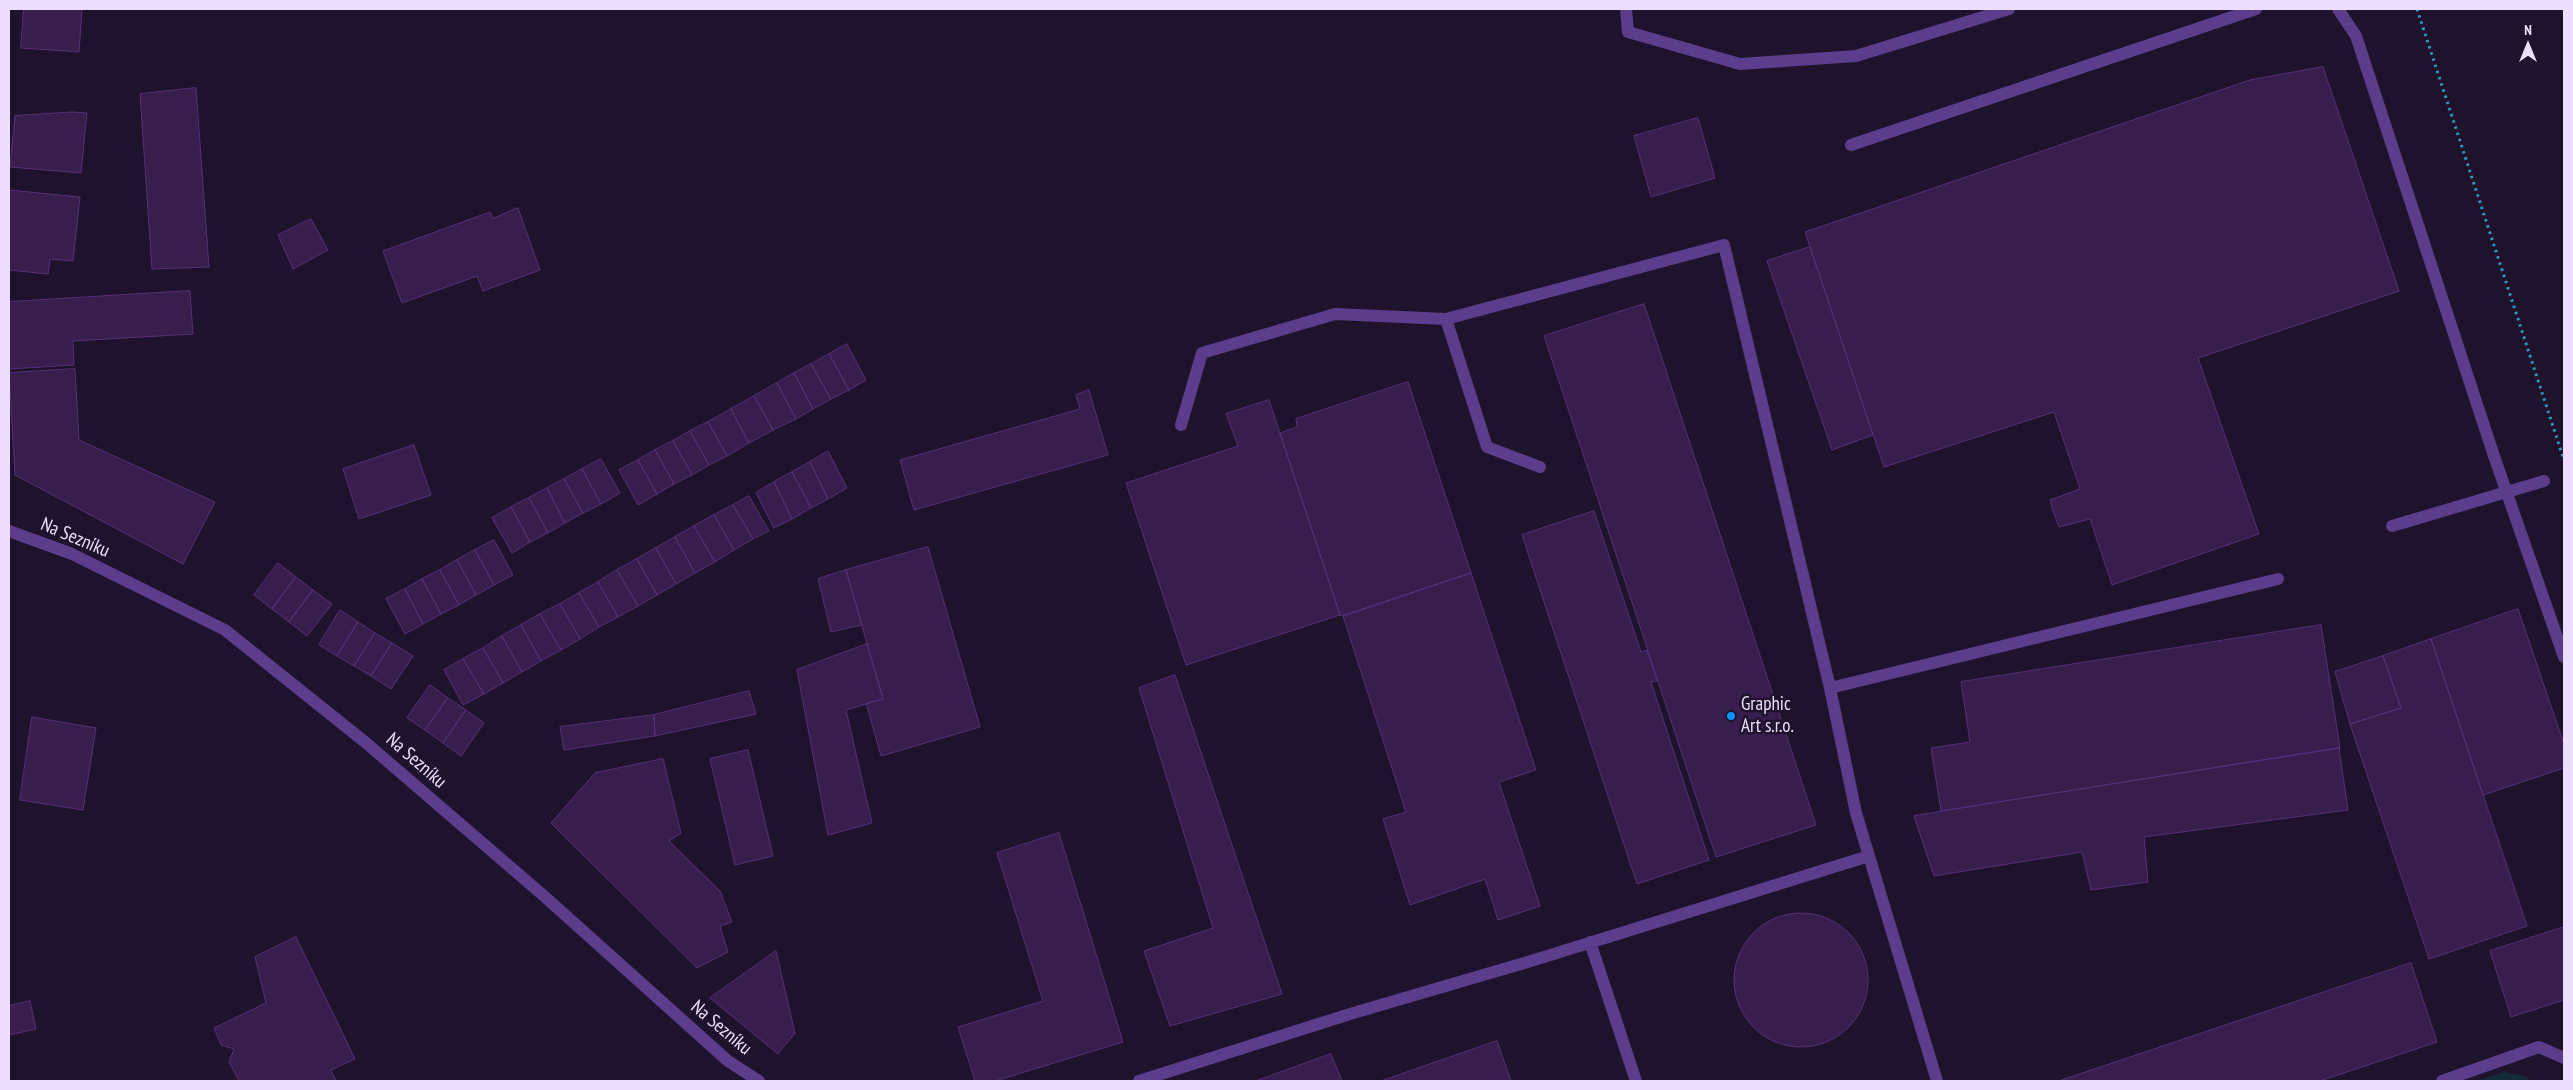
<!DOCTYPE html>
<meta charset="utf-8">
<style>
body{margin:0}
#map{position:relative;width:2573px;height:1090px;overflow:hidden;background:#1f122c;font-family:"PT Sans Narrow",sans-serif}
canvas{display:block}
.frame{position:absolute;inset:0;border:10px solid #edddff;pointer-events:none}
.north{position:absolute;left:2503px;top:20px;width:50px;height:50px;-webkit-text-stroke:4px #1f122c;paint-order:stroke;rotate:0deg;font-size:14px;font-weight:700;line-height:20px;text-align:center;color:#edddff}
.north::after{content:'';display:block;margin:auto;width:18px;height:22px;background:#edddff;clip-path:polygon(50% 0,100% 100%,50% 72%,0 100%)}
</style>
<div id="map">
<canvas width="2573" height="1090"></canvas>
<div class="frame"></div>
<div class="north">N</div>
</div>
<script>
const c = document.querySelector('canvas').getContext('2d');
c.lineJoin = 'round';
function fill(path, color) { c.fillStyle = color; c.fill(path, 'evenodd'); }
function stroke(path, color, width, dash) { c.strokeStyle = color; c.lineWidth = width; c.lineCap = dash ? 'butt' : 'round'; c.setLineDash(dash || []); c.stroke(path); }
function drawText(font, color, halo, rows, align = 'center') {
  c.font = font + ' "PT Sans Narrow",sans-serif'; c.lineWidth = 5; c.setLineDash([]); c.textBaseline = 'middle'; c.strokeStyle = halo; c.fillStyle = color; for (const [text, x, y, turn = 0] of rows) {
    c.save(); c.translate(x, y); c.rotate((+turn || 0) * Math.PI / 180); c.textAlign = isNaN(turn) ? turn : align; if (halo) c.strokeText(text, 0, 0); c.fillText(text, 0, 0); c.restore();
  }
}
const green = new Path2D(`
 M2504,1072L2525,1076L2531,1081H2476Z`);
const building = new Path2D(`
 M24,9H82L79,52L21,48Z
 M2323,67L2399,291L2198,358L2259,534L2112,585L2090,519L2059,527L2053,511L2050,500L2080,489L2054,412L1884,467L1805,232L2250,80Z
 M196,88L209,267L152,269L140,94Z
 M72,112L87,113L81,173L10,167L15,116Z
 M1698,118L1715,178L1651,197L1634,136Z
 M9,190L80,197L73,261L50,259L48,274L9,270Z
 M518,208L540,270L483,291L477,276L402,303L383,251L490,212L493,218Z
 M311,219L328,250L293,269L278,235Z
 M1810,247L1873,435L1832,450L1767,261Z
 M190,291L193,334L73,341L74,365L9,369V302Z
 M1644,304L1816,825L1716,857L1544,336Z
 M847,344L866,380L849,390L829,354Z
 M829,354L849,390L831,399L811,364Z
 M811,364L831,399L813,409L794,373Z
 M75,369L79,440L215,502L183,564L15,475L9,373Z
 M794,373L813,409L796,419L777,383Z
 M1408,382L1471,573L1343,616L1340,615L1280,433L1297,427L1296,419Z
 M777,383L796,419L773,430L754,396Z
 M1089,390L1108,455L914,510L900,460L1080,409L1076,395Z
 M754,396L773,430L749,443L731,409Z
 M1269,400L1340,615L1186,665L1126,483L1238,446L1226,414Z
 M731,409L749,443L727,456L708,422Z
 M708,422L727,456L709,465L690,431Z
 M690,431L709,465L692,475L673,441Z
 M673,441L692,475L674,484L655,450Z
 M414,445L431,495L359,519L343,469Z
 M655,450L674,484L657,494L638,460Z
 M828,451L847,488L828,499L810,462Z
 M601,459L620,493L601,504L582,469Z
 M638,460L657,494L638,505L619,470Z
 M810,462L828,499L811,508L792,472Z
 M582,469L601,504L583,513L564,479Z
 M792,472L811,508L792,519L774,482Z
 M564,479L583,513L565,523L547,488Z
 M774,482L792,519L774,528L756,493Z
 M547,488L565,523L548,533L529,498Z
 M749,496L769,531L753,539L733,505Z
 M529,498L548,533L530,542L511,507Z
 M733,505L753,539L734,550L714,515Z
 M511,507L530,542L512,553L492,518Z
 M1594,511L1641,652L1647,650L1657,681L1651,682L1709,860L1637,884L1522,535Z
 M714,515L734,550L715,562L694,526Z
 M694,526L715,562L695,573L675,537Z
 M675,537L695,573L676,584L656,548Z
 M494,540L513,575L494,585L475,550Z
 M928,547L980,727L881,756L866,703L883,699L846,570Z
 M656,548L676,584L657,595L637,559Z
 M475,550L494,585L476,595L457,560Z
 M637,559L657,595L638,606L617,570Z
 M457,560L476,595L459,605L440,570Z
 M278,563L296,577L272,609L254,595Z
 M440,570L459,605L441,614L422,579Z
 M617,570L638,606L618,617L598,582Z
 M846,570L862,625L831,632L818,579Z
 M1471,573L1536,770L1499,782L1540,906L1498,920L1485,879L1410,905L1383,819L1406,812L1343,616Z
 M296,577L313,590L289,622L272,609Z
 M422,579L441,614L423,624L405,589Z
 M598,582L618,617L599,627L579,593Z
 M405,589L423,624L405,634L386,599Z
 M313,590L332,604L307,636L289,622Z
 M579,593L599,627L580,639L560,604Z
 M560,604L580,639L561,650L540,614Z
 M2518,609L2564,744V768L2483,795L2431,639Z
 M340,610L358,622L337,656L319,645Z
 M540,614L561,650L541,661L521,625Z
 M358,622L375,633L354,666L337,656Z
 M521,625L541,661L522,672L502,636Z
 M2321,625L2340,748L1941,811L1931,748L1970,742L1961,682Z
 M375,633L392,643L371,676L354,666Z
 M502,636L522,672L503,683L483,648Z
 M2431,639L2527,926L2429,959L2350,724L2401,708L2383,656Z
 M392,643L413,656L391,689L371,676Z
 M867,644L883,699L846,710L872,823L828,835L797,670Z
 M483,648L503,683L484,694L463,659Z
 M2383,656L2401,708L2350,724L2335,672Z
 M463,659L484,694L463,705L444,670Z
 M1175,675L1282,994L1170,1026L1144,951L1213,928L1139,688Z
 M430,685L448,698L425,730L407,718Z
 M749,691L756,714L655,736L654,715Z
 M448,698L466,710L443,743L425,730Z
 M466,710L484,723L461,756L443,743Z
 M654,715L655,736L564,750L560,727Z
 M32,717L96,728L83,810L20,800Z
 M2339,748L2348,810L2144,837L2148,882L2091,890L2082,852L1934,876L1914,816Z
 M748,750L773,856L735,865L710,759Z
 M663,759L681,833L669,841L720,891L732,922L720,926L728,952L697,968L551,823L595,773Z
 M1059,833L1123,1042L995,1081H975L958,1027L1043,1001L997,853Z
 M1734 980a67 67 0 1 1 134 0a67 67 0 1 1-134 0Z
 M2564,927V1000L2511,1017L2490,951Z
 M296,937L355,1059L331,1070L336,1081H239L229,1062L234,1049L221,1045L214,1028L266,1003L255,957Z
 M776,951L795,1033L778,1054L710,998Z
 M2411,963L2437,1042L2320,1081H2059Z
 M30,1001L36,1029L9,1035V1006Z
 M1497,1041L1511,1081H1381Z
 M1331,1054L1342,1081H1256Z`);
const path = new Path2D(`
 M2417,9L2563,457`);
const minor = new Path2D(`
 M1626,9L1628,32L1740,64L1856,56L2009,9
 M2338,9L2356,36L2494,456L2564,657
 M1851,145L2256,9
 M1446,319L1487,447L1540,467
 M1181,425L1202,353L1335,314L1446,319L1724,245L1830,688L1856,813L1937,1081
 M2392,526L2544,481
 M9,531L72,554L225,630L365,742L544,896L728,1061L759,1081
 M1830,688L2278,579
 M1590,942L1636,1081
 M1139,1081L1350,1014L1531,961L1869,856
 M2442,1081L2539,1047L2564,1058`);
const markers = [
 [1731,716,5,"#0b92fd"]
];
const streetNames = [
 ["Na Sezníku",75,538,23],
 ["Na Sezníku",416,761,41],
 ["Na Sezníku",721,1028,40]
];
const poiNames = [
 ["Graphic",1741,705],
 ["Art s.r.o.",1741,727]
];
fill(green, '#152c36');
fill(building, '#381e4d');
stroke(building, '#573079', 1);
stroke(path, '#3297be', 3, [2.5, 4]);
stroke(minor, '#5b3d8b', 12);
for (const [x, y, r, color] of markers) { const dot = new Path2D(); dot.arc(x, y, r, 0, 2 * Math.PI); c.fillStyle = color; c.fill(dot); stroke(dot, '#1f122c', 2); }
drawText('19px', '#edddff', '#1f122c', streetNames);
drawText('19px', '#edddff', '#1f122c', poiNames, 'left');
</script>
